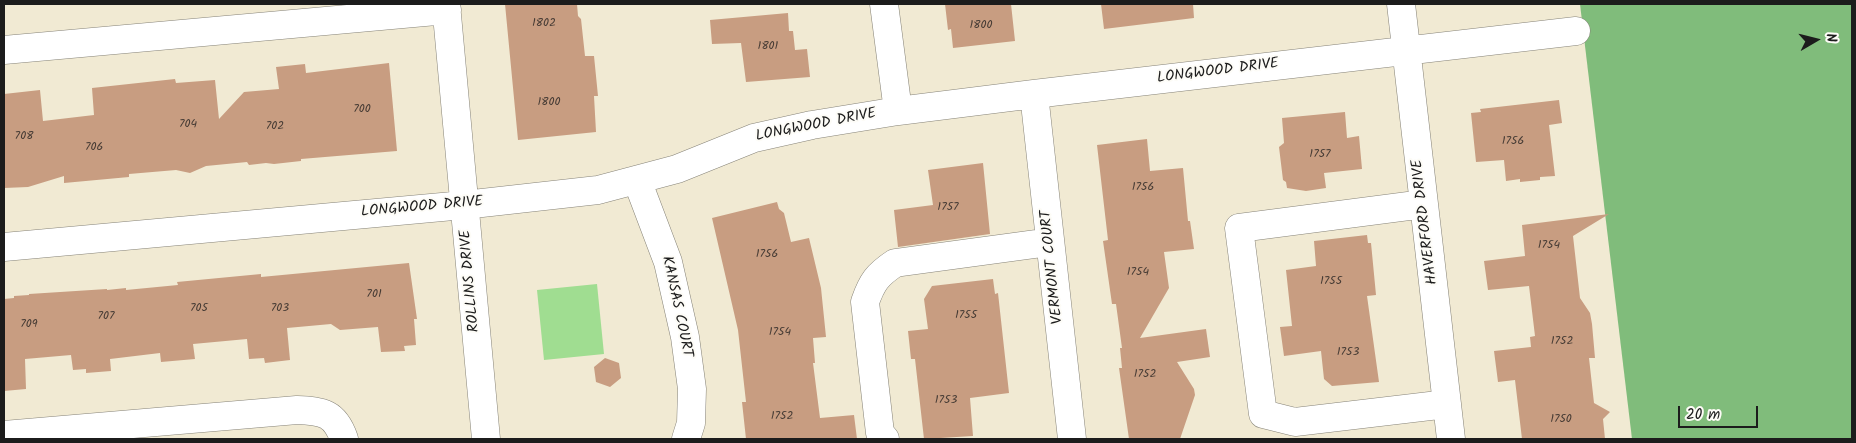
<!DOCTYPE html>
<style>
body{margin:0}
#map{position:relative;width:1856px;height:443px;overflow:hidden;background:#f1ead3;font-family:Kalam,sans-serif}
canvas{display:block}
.frame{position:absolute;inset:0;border:5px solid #1c1c1c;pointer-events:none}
.north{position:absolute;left:1791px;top:15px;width:50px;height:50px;-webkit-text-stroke:4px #fdfcf7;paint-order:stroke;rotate:82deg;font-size:14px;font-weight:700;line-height:20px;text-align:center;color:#1c1c1c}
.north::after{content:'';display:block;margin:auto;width:18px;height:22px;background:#1c1c1c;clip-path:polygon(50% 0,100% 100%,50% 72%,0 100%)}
.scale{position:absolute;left:1678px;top:406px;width:80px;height:22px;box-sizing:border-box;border:2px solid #1c1c1c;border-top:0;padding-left:6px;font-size:15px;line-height:18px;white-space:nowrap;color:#1c1c1c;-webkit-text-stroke:4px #fdfcf7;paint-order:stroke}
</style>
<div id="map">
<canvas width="1856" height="443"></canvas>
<div class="frame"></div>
<div class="north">N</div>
<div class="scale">20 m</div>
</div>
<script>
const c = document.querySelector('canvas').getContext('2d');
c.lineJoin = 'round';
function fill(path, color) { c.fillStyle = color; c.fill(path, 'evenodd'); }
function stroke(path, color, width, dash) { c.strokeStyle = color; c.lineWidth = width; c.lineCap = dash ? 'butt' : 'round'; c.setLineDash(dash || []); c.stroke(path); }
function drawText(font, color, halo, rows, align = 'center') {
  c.font = font + ' Kalam,sans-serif'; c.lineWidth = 4; c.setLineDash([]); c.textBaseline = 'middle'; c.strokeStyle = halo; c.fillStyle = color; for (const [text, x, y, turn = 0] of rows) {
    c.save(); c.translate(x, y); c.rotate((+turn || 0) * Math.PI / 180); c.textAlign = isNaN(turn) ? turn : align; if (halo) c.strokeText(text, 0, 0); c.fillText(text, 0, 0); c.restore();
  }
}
const green = new Path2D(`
 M597,284L604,354L544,360L537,290Z`);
const forest = new Path2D(`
 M1580,4H1852V439H1632Z`);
const building = new Path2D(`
 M505,4H577L578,16L581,19L585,56H594L598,96H594L596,132L518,140Z
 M945,4H1011L1015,41L953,48L951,29L948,30Z
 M1101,4H1193L1194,18L1104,29Z
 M788,13L789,31H793L795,50L807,49L810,77L746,82L741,43L712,44L710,20Z
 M389,63L397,151L301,159V161L274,164L266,163L249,165L247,162L206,166L190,173L176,170L129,174V177L64,183V176L28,187L4,188V94L40,90L43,121L94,115L92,88L175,79L176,83L215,80L219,119L244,92L279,89L276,67L305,64L306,73Z
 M1559,100L1562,123L1549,125L1555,176L1540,177V180L1520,182V179L1506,181L1504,160L1476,162L1471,113L1481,112L1480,109Z
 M1345,112L1347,138L1359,136L1362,169L1324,173L1326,188L1306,191L1287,188L1286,182L1283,180L1279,147L1284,143L1282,118Z
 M1147,139L1150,171L1183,168L1188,221H1190L1194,249L1164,252L1169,288L1140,338L1206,329L1210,357L1177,362L1194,389L1195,395L1180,439H1129L1119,368H1122L1120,348H1122L1116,304H1112L1103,241L1108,240L1097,145Z
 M983,163L990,234L898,247L894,210L933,205L928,170Z
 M777,202L779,209L784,213L791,242L809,238L821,288L826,337L813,338L815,363H813L820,418L854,415L857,439H746L742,402H746L738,330L712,218Z
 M1609,214L1573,236L1580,298L1590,313L1592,324L1595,358H1589L1594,403L1610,412L1603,419L1605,439H1522L1515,380L1498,382L1494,351L1531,347L1530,337L1535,336L1529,286L1488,290L1484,261L1525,256L1522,225Z
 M1367,235L1368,243H1371L1376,295L1367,296L1379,382L1332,386L1324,379L1321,351L1284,356L1280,327L1292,326L1286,270L1316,266L1314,241Z
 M409,263L417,319H414L416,345L404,346L405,351L381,352L378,327L340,330L331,324L287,328L290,360L265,363L264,358L249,359L247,339L193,344L195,359L161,362L160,353L110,359L111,371L86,373V369L73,370L71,355L25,359L26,389L4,391V299L14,298V296L29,295V294L107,289V290L126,288V290L178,285L177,282L261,274V277Z
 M993,279L995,294L998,293L1009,393L970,398L973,436L924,439L915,359H911L908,331L928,329L924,299L932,286Z
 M605,358L619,363L621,378L610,387L596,382L594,367Z`);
const minor = new Path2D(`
 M446,4L486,439
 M884,4L898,111
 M1401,4L1451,439
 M4,50L447,10
 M1034,94L1072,439
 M637,180L668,262L685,337L692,389L691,423L686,439
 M1424,204L1239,228L1263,414L1295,422L1447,404
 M4,247L464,205L598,190L677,169L754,138L812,125L898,111L1034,94L1576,31
 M4,435L297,410C323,411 335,413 344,439
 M885,439L880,433L865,302C872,282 877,275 895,263L1050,242`);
const numberNames = [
 ["1802",544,24],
 ["1800",981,26],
 ["1801",768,47],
 ["1800",549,103],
 ["700",362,110],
 ["704",188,125],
 ["702",275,127],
 ["708",24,137],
 ["1756",1513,142],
 ["706",94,148],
 ["1757",1320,155],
 ["1756",1143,188],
 ["1757",948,208],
 ["1754",1549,246],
 ["1756",767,255],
 ["1754",1138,273],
 ["1755",1331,282],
 ["701",374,295],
 ["705",199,309],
 ["703",280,309],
 ["1755",966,316],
 ["707",106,317],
 ["709",29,325],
 ["1754",780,333],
 ["1752",1562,342],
 ["1753",1348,353],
 ["1752",1145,375],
 ["1753",946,401],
 ["1752",782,417],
 ["1750",1561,420]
];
const streetNames = [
 ["LONGWOOD DRIVE",1218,72,-7],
 ["LONGWOOD DRIVE",816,126,-11],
 ["LONGWOOD DRIVE",422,208,-5],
 ["HAVERFORD DRIVE",1426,222,-97],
 ["VERMONT COURT",1053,267,-96],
 ["ROLLINS DRIVE",471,281,-95],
 ["KANSAS COURT",676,307,78]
];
fill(green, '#a0dd91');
fill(forest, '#80bc7b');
fill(building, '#c89d81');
stroke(minor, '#868378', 29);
stroke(minor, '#fff', 28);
drawText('12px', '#473c35', null, numberNames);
drawText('15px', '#1c1c1c', '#fdfcf7', streetNames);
</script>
